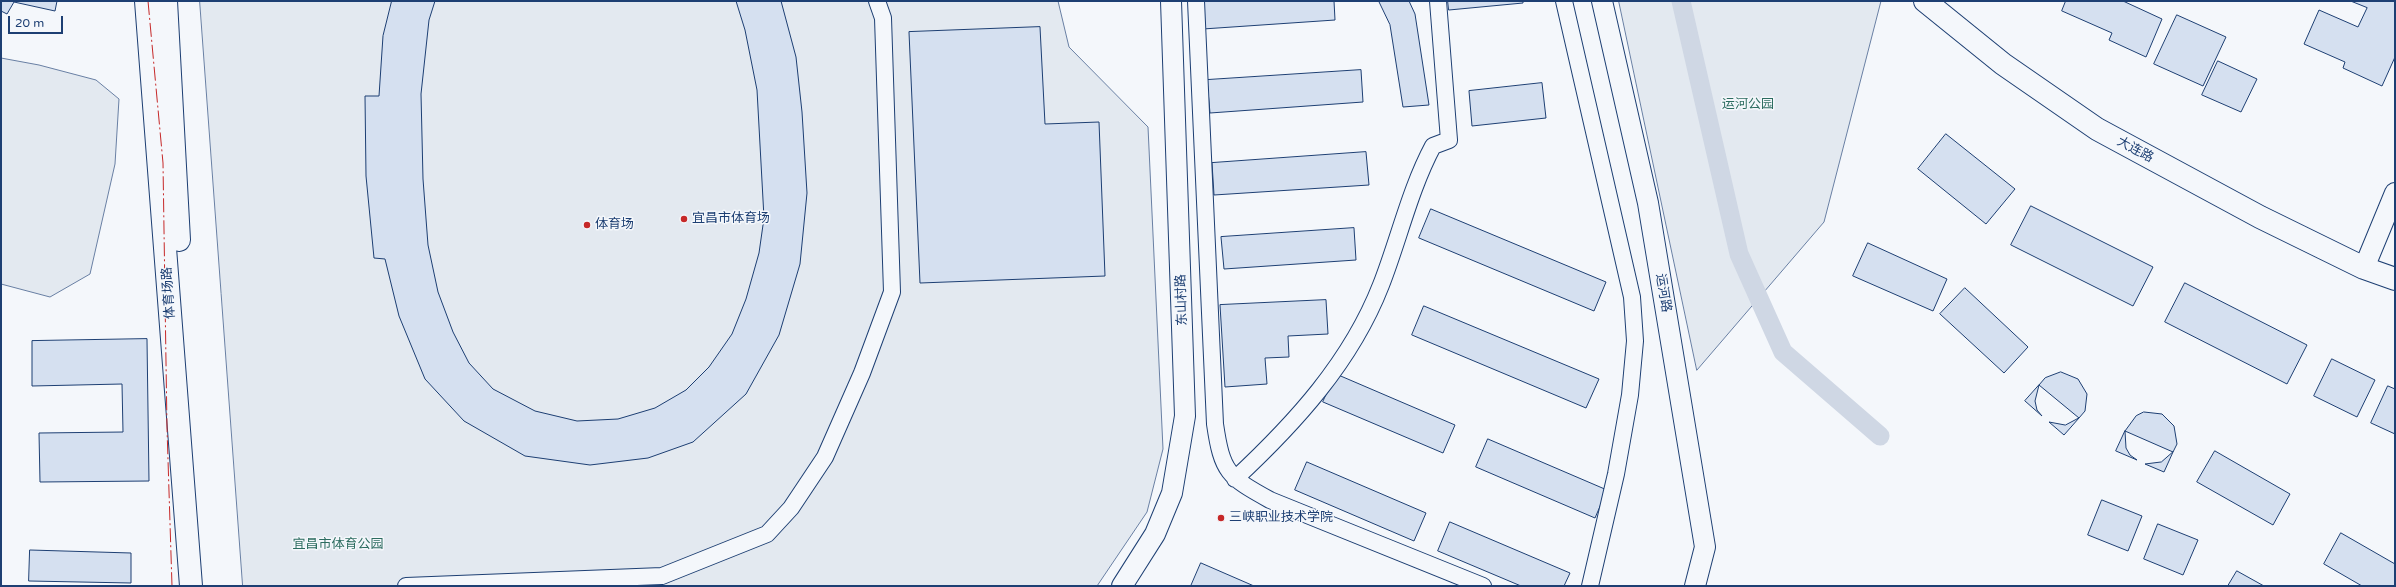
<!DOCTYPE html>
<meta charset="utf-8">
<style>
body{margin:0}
#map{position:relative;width:2396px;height:587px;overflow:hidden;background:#f4f7fb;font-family:"Varela Round",sans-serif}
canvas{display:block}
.frame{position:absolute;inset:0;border:2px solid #1d3f73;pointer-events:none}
.scale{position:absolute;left:8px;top:16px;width:55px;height:18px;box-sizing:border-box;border:2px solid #1d3f73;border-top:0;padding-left:5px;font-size:12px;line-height:14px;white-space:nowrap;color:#1d3f73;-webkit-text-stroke:3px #f4f7fb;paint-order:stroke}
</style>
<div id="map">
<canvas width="2396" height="587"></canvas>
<div class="frame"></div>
<div class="scale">20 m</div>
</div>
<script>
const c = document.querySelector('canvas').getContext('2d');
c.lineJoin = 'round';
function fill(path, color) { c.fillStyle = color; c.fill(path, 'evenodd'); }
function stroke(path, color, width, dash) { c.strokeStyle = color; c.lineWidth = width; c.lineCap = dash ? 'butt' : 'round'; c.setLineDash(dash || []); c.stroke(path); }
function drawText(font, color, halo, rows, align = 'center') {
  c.font = font + ' "Varela Round","Noto Sans SC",sans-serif'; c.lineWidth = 3; c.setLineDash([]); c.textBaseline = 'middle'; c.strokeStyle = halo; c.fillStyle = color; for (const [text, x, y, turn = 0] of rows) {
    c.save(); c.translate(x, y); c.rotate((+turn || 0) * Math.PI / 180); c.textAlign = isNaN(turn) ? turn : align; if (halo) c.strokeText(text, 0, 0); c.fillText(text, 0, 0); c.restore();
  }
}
const green = new Path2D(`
 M200,1H1058L1069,47L1148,127L1163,449L1147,512L1097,586H243Z
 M1619,1H1881L1824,222L1697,370Z
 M1,58L39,65L96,80L119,99L115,164L90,274L50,297L1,284Z`);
const canal = new Path2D(`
 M1681,1L1739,254L1783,352L1880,436`);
const building = new Path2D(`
 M1,1H57L55,11L14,2L7,14L1,11Z
 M392,1H435L429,20L421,94L423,179L428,245L438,292L453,332L469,363L493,389L535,411L577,421L618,419L655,408L686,390L709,367L732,334L746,299L759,253L764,218L757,90L745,30L736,1H781L796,57L802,112L807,193L800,264L779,335L746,394L693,442L648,458L590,465L525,456L464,421L425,379L399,316L385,259L374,258L366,176L365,96H379L383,36Z
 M1201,1H1334L1335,20L1203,29Z
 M1379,1H1409L1415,14L1429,105L1403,107L1390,25Z
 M1448,1H1523V3L1449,10Z
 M2066,1H2123L2162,19L2146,57L2109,40L2112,33L2062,11Z
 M2351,1H2395V57L2382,86L2343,68L2345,62L2304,44L2319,10L2358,27L2367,8Z
 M2177,15L2226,37L2203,86L2154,64Z
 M1040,27L1045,124L1099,122L1105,276L920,283L909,32Z
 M2218,61L2257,79L2241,112L2202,95Z
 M1361,70L1363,102L1210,113L1207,80Z
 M1542,83L1546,118L1472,126L1469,91Z
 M1946,134L2015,189L1986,224L1918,169Z
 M1366,152L1369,185L1214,195L1212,163Z
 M2031,206L2153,267L2133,306L2011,245Z
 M1431,209L1606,282L1594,311L1419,238Z
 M1354,228L1356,260L1224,269L1221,237Z
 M1868,243L1947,279L1933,311L1853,276Z
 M2185,283L2307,345L2287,384L2165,322Z
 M1965,288L2028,347L2004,373L1940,314Z
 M1326,300L1328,334L1288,336L1289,357L1265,358L1267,384L1225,387L1220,305Z
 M1424,306L1599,379L1586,408L1412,335Z
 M147,339L149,481L40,482L39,433L123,432L122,384L32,386V341Z
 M2332,359L2375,380L2357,417L2314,396Z
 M2061,372L2078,379L2087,394L2085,411L2079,418L2039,385L2045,378Z
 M1336,374L1455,425L1443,453L1323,402Z
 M2039,385L2035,401L2037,410L2042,416L2025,401Z
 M2388,386L2395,389V434L2371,423Z
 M2144,412L2162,414L2174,426L2177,444L2173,452L2125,431L2136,416Z
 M2079,418L2064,435L2049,422L2065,425Z
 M2125,431L2126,448L2130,455L2137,460L2116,451Z
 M1488,439L1607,490L1595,518L1476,467Z
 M2215,451L2290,494L2273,525L2197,482Z
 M2173,452L2164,472L2145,464L2161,462Z
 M1307,462L1426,513L1414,541L1295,490Z
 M2102,500L2142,516L2128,551L2088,535Z
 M1450,522L1570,573L1564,586H1521L1438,551Z
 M2158,524L2198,540L2183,575L2144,559Z
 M2341,533L2395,564V586H2362L2324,564Z
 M30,550L131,553V583L29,581Z
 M1201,563L1254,586H1191Z
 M2237,571L2264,586H2228Z`);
const minor = new Path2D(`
 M1196,1L1215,424C1222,472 1228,477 1270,500L1483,586
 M1564,1L1632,297L1635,341L1630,395L1616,474L1590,586
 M1235,479C1295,423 1351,362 1381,285C1399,239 1410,189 1433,146L1449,140L1438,1
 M406,586L662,576L767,534L791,508L825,457L862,373L892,292L883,18L877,1`);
const tertiary = new Path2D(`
 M1602,1L1648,203L1705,547L1695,586
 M2364,268L2395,193
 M1122,586L1155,534L1172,493L1185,416L1171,1`);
const secondary = new Path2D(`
 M146,1L191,586
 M166,1L179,240`);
const primary = new Path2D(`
 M1925,1L2003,64L2097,129L2260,217L2364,268L2395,279`);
const power = new Path2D(`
 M148,1L163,163L167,428L172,586`);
const markers = [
 [684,219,4,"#c62828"],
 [587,225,4,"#c62828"],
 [1221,518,4,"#c62828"]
];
const parkNames = [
 ["运河公园",1748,105],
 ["宜昌市体育公园",338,545]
];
const streetNames = [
 ["大连路",2135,150,28],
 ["体育场路",169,293,-94],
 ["运河路",1663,293,81],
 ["东山村路",1182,300,-92]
];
const poiNames = [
 ["宜昌市体育场",692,219],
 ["体育场",595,225],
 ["三峡职业技术学院",1229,518]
];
fill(green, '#e3e9f0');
stroke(green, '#687fa3', 1);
stroke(canal, '#cfd7e4', 19);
fill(building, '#d5e0f0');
stroke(building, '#1d3f73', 1);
stroke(minor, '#1d3f73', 18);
stroke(tertiary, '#1d3f73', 22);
stroke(secondary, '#1d3f73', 24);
stroke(primary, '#1d3f73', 24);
stroke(minor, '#f4f7fb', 16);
stroke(tertiary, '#f4f7fb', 20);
stroke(secondary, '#f4f7fb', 22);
stroke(primary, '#f4f7fb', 22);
stroke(power, '#c62828', 1, [14, 3, 2, 3]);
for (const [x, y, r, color] of markers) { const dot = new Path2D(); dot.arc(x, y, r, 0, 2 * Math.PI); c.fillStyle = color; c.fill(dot); stroke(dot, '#f4f7fb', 1.5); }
drawText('13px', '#2c6c60', '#f4f7fb', parkNames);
drawText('13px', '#1d3f73', '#f4f7fb', streetNames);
drawText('13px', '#1d3f73', '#f4f7fb', poiNames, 'left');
</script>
